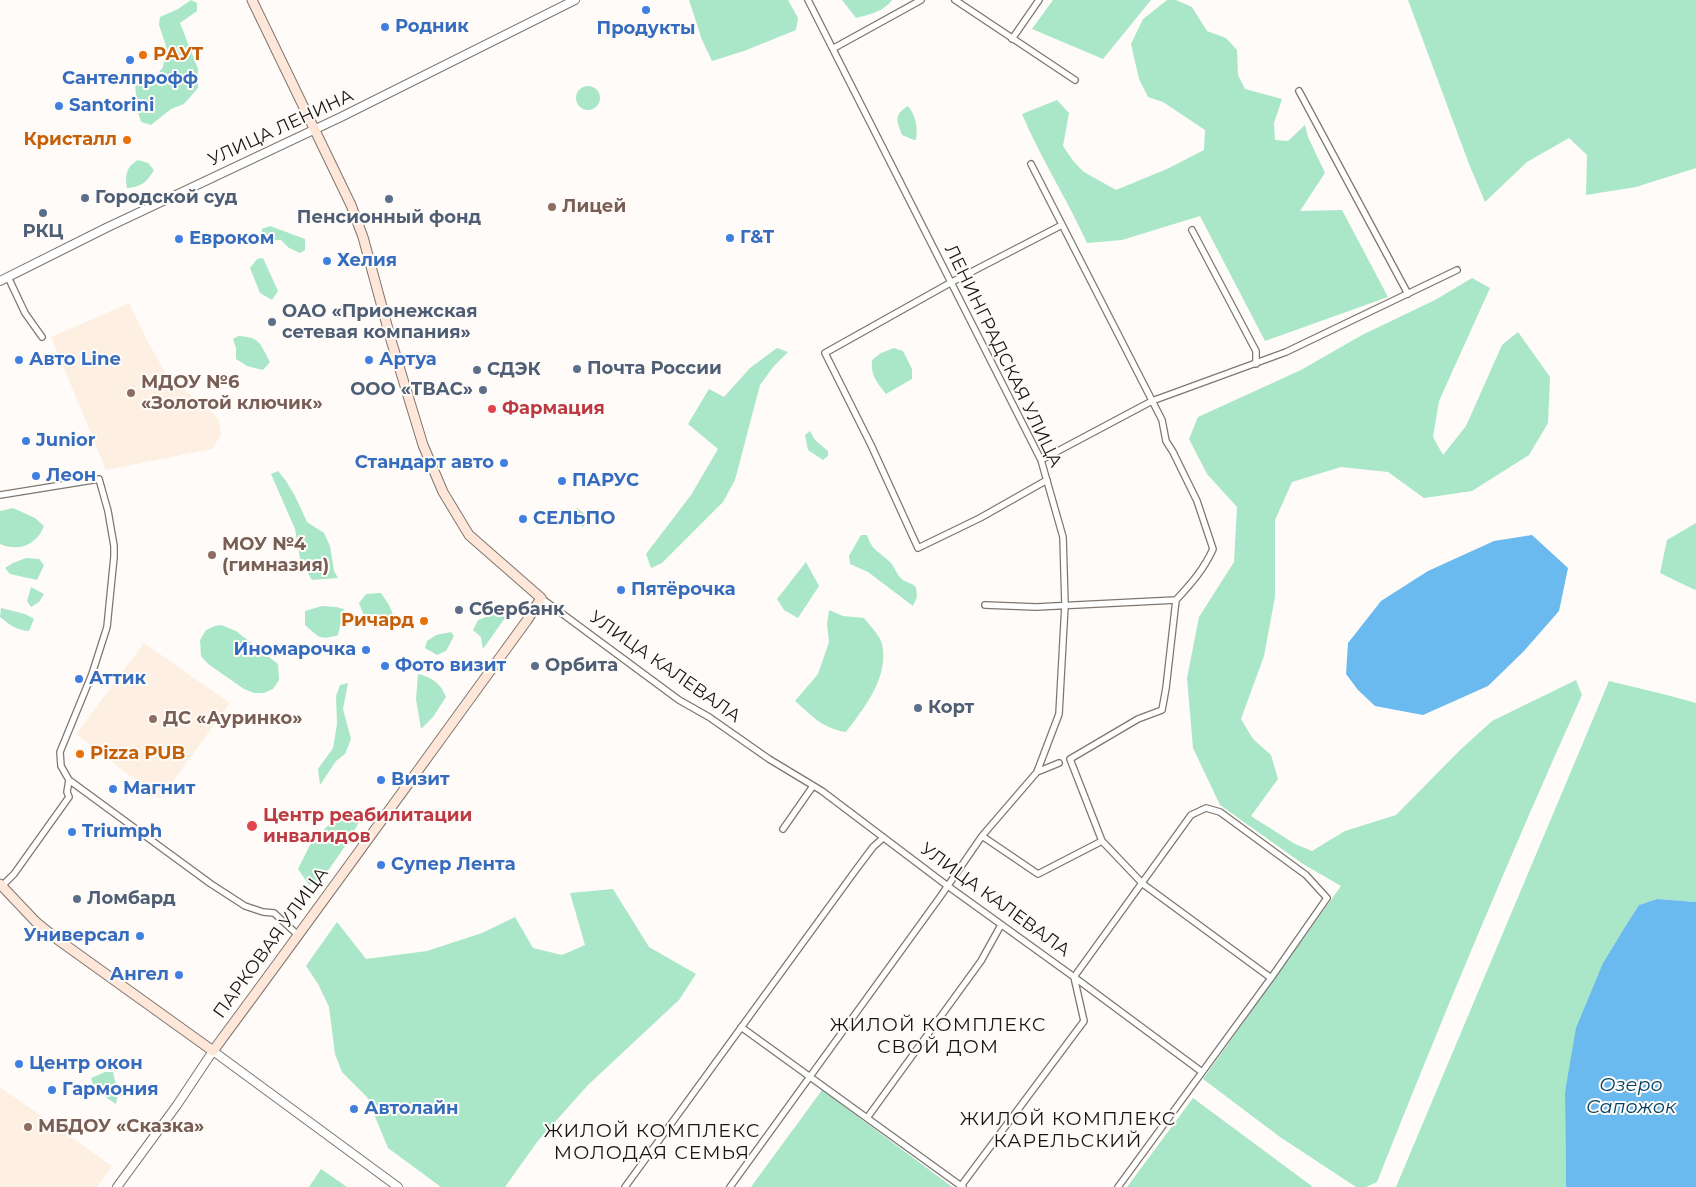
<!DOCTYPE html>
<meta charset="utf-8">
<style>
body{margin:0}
canvas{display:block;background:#fefbf8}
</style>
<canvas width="1696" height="1187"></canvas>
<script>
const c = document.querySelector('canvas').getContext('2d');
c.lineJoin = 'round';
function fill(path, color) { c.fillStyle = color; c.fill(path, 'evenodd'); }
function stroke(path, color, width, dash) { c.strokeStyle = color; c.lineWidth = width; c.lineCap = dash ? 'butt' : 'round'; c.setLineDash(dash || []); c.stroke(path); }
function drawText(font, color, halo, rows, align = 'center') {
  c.font = font + ' Montserrat,sans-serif'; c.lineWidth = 4; c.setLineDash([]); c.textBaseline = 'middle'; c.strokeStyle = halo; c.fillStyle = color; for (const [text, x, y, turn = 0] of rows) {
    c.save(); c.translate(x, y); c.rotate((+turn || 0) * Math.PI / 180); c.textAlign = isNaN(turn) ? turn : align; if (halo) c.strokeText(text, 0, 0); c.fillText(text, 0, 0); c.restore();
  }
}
const built = new Path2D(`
 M129,303L148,342L169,379L207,407L219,420L221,435L212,449L106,470L51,337Z
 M144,643L230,703L160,799L76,734Z
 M0,1087L112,1166L97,1187H0Z`);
const green = new Path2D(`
 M191,0L197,3V11L180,23L198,69V88L184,104L171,109L151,125L141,122L137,108L135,82L156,76L163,67L166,46L159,25L160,17L178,9Z
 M689,0H788L798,18L796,30L744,51L712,61L702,40Z
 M842,0H892C885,11 868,15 856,18Z
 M1053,0H1151L1103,59L1032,29Z
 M1167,0H1176L1192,7L1207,31L1226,38L1237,50L1238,75L1245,89L1282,99L1274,123L1275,140L1288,141L1305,125L1308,137L1325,173L1300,211L1342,210L1388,297L1265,341L1200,216L1122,240L1087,243C1067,199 1041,159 1022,114L1057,100L1069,113L1063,146L1074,162L1084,172L1116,190L1167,169L1204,150L1205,130L1163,102L1148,97L1139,79L1131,44L1143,19Z
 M1408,0H1696V168L1636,187L1586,195L1587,155L1569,138L1527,162L1485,202L1469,164Z
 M576 98a12 12 0 1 1 24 0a12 12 0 1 1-24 0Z
 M908,106C916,116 918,127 916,140H914L902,135C897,121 893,115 908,106Z
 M138,160L148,163L154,170C147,182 141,187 127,188C125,175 126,167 138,160Z
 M270,226L305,239V250L300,253L289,248L281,240H270L261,236L262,229Z
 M263,258L278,291L272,300L260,293L250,268L257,259Z
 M1472,278L1490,288L1439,401L1433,437L1443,455L1466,426L1502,345L1518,332L1550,377L1548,423L1529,455L1472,491L1424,498L1388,472L1341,467L1292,482L1275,520V597L1264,656L1241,719L1253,739L1271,755L1278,779L1251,816L1295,844L1312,851L1345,831L1396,815L1459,751L1492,721L1576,680L1582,695C1510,855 1442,1018 1377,1182L1366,1187H1356L1280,1137L1203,1079L1341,886L1303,864L1220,805L1193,748L1187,678L1199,617L1234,562L1237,507L1207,474L1189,439L1198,417L1301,370L1362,335L1435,300Z
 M238,336C261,337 260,344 270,362L263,370L247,366L236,359V348L233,339Z
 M777,348L788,352L774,366L760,385L735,480L723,502L662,563L651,568L646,554L691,495L718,449L688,424L709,389L724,397L750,368Z
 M894,348L903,351L912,369V379L886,394C877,383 870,374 872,360L881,353Z
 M810,431L815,440L828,451V456L823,460L808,450L805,435Z
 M278,471L286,481L295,496L307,522L324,533L330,546L334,571L338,578L312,580L300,559L295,529L271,474Z
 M13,508L35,518L44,526C37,545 18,552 0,544V511Z
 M577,508L590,518L583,527L570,518Z
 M1696,523V589L1695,590L1660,573L1667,540Z
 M861,535H867C872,550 878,551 889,561C895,566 896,575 903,580C908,583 912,583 916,587L917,597L913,606L868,572L850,564L849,556Z
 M26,558L39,559L44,565L37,580L10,574L5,568L13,563Z
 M806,562L819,586L798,618L784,610L777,599Z
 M31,587L44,594L39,602L31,607L27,601Z
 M381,593L389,605L395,619L385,627L366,621L359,603L366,594Z
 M322,606L336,607L344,609L338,635C320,641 319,637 305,625V611Z
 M1,608L25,614L34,619L29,631C16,630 10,625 0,617Z
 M829,610L843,616L864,618C869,625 880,635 882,644C889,677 865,707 846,732C822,728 812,716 795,701L818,674L829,642L827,624Z
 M501,614L505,618L483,649L481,637L473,630L478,620L491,615Z
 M221,625L236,631L278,664L279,680L273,689L264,693H254L244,689L208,664L201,656L200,640L206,630L215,626Z
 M451,632L454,636L446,651L437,655L425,648L427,641L436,635Z
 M418,674C432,677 441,684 446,697L433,717L421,729L416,699Z
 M1609,681L1667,695L1696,703V902L1657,899L1639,905L1603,963L1565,1091L1566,1187H1396Z
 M348,683L343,709L351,739L345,754L336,761L320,785L318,769L333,748L337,724L336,696L340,685Z
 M353,809L360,820L348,842L323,878L309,885L298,869L312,841L338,816Z
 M613,889L649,947L696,974L679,1000L588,1085L537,1142L505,1187H441L388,1148L367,1097L342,1072L335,1054L329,1007L318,984L306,966L337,922L366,959L427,951L482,933L515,917L533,948L562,955L585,945L570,893Z
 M105,1072H113L118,1094L116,1104L95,1090L91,1078Z
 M822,1090L951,1186L952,1187H751Z
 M1193,1098L1313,1187H1127Z
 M321,1169L347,1187H309Z`);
const water = new Path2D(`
 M1532,535L1568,568L1559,611L1524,651L1488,686L1423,715L1375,706L1358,690L1346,674L1348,643L1381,601L1428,571L1494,541Z
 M1657,899L1696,902V1187H1566L1565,1092L1576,1028L1603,963L1625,927L1639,905Z`);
const minor = new Path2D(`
 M955,0L1075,80
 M1012,39L1039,0
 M834,48L921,0
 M1299,91L1408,294
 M1192,230L1256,351V364
 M8,277L25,313L42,337
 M1041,460L1152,401L1286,352L1457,270
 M1047,480L980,518L918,548L871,445L825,353L950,283L1062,225
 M0,495L99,479L108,511L114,546V557L107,627L92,674L60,752L61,766L69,780L211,884L245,906L263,912L274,913L299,936
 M541,598L679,700L709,717L769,759L822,791L945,884L1074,977L1202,1072
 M1176,600L1166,688L1162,710L1138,719L1070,759L1102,841L1143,884L1271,978
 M985,605L1036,607L1176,600C1191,584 1204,569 1213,549L1197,501L1173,452L1166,441L1162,420L1031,164
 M1037,772L1059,763
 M783,829L813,786
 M982,836L1038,874L1102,841
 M1,887L14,874L69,797L67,792L69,780
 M741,1027L961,1186
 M867,1118L981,961L1001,925
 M625,1187L855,871L873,847L883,838
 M730,1187L940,897L982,836L1037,772L1059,714L1065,605L1063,537L1041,460L808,0
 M963,1187L961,1186L1084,1021L1074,977L1191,815L1206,808L1220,812L1306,875L1327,898L1271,978L1118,1187`);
const tertiary = new Path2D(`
 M0,281L106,228L341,117L575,0
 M117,1187L177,1105L213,1051L398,1187`);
const secondary = new Path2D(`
 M0,884L36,922L57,939L213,1051C319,908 423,763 528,619L541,598L469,535L443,492L423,445L391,340L363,237L351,205L252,0`);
const markers = [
 [646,10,5,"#3f7fe0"],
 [385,27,5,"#3f7fe0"],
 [143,55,5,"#e8710a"],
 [130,60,5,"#3f7fe0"],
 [59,106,5,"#3f7fe0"],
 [127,140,5,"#e8710a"],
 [85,198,5,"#5c6f8a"],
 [389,199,5,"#5c6f8a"],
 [552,207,5,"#8d6e63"],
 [43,213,5,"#5c6f8a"],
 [730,238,5,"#3f7fe0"],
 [179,239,5,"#3f7fe0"],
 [327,261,5,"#3f7fe0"],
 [272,322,5,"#5c6f8a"],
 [19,360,5,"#3f7fe0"],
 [369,360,5,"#3f7fe0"],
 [577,369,5,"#5c6f8a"],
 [477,370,5,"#5c6f8a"],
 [483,390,5,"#5c6f8a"],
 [131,393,5,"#8d6e63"],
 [492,409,5,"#e0444e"],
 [26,441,5,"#3f7fe0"],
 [504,463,5,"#3f7fe0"],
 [36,476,5,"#3f7fe0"],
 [562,481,5,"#3f7fe0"],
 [523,519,5,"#3f7fe0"],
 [212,555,5,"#8d6e63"],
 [621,590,5,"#3f7fe0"],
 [459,610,5,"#5c6f8a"],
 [424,621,5,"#e8710a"],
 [366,650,5,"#3f7fe0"],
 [385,666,5,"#3f7fe0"],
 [535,666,5,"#5c6f8a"],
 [79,679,5,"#3f7fe0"],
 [918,708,5,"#5c6f8a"],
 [153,719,5,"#8d6e63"],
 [80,754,5,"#e8710a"],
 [381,780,5,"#3f7fe0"],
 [113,789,5,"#3f7fe0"],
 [252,826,6,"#e0444e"],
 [72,832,5,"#3f7fe0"],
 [381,865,5,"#3f7fe0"],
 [77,899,5,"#5c6f8a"],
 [140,936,5,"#3f7fe0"],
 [179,975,5,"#3f7fe0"],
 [19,1064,5,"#3f7fe0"],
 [52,1090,5,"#3f7fe0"],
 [354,1109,5,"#3f7fe0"],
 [28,1127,5,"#8d6e63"]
];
const shopNames = [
 ["Родник",395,27],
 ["Продукты",646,29,"center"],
 ["Сантелпрофф",130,79,"center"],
 ["Santorini",69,106],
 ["Г&Т",740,238],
 ["Евроком",189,239],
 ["Хелия",337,261],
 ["Авто Line",29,360],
 ["Артуа",379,360],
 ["Junior",36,441],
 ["Стандарт авто",494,463,"right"],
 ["Леон",46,476],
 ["ПАРУС",572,481],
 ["СЕЛЬПО",533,519],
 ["Пятёрочка",631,590],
 ["Иномарочка",356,650,"right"],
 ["Фото визит",395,666],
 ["Аттик",89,679],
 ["Визит",391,780],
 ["Магнит",123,789],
 ["Triumph",82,832],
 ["Супер Лента",391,865],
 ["Универсал",130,936,"right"],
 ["Ангел",169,975,"right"],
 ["Центр окон",29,1064],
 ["Гармония",62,1090],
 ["Автолайн",364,1109]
];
const foodNames = [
 ["РАУТ",153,55],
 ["Кристалл",117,140,"right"],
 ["Ричард",414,621,"right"],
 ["Pizza PUB",90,754]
];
const streetNames = [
 ["УЛИЦА ЛЕНИНА",281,128,-25],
 ["ЛЕНИНГРАДСКАЯ УЛИЦА",1003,356,64],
 ["УЛИЦА КАЛЕВАЛА",665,667,35],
 ["УЛИЦА КАЛЕВАЛА",995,900,36],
 ["ПАРКОВАЯ УЛИЦА",271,943,-54]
];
const serviceNames = [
 ["Городской суд",95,198],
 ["Пенсионный фонд",389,218,"center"],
 ["РКЦ",43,232,"center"],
 ["ОАО «Прионежская",282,312],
 ["сетевая компания»",282,333],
 ["Почта России",587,369],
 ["СДЭК",487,370],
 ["ООО «ТВАС»",473,390,"right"],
 ["Сбербанк",469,610],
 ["Орбита",545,666],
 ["Корт",928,708],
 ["Ломбард",87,899]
];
const educationNames = [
 ["Лицей",562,207],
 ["МДОУ №6",141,383],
 ["«Золотой ключик»",141,404],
 ["МОУ №4",222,545],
 ["(гимназия)",222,566],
 ["ДС «Ауринко»",163,719],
 ["МБДОУ «Сказка»",38,1127]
];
const healthNames = [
 ["Фармация",502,409],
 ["Центр реабилитации",263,816],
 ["инвалидов",263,837]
];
const neighbourhoodNames = [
 ["ЖИЛОЙ КОМПЛЕКС",938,1025],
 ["СВОЙ ДОМ",938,1047],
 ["ЖИЛОЙ КОМПЛЕКС",1068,1119],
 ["КАРЕЛЬСКИЙ",1068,1141],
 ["ЖИЛОЙ КОМПЛЕКС",652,1131],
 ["МОЛОДАЯ СЕМЬЯ",652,1153]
];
const waterNames = [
 ["Озеро",1631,1085],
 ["Сапожок",1631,1107]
];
fill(built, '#fdf0e2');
fill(green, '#a9e7c8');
fill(water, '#6ab9ef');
stroke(minor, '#7d7770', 8);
stroke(tertiary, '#7d7770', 10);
stroke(secondary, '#7d7770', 11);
stroke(minor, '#fff', 5.5);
stroke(tertiary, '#fff', 8);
stroke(secondary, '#fee6d9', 9);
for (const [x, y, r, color] of markers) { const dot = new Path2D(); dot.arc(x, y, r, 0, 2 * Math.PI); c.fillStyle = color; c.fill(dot); stroke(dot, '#fefbf8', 2); }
drawText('bold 18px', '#366cbe', '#fefbf8', shopNames, 'left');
drawText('bold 18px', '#c56008', '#fefbf8', foodNames, 'left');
drawText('18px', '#181613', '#fefbf8', streetNames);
drawText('bold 18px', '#4e5e75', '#fefbf8', serviceNames, 'left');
drawText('bold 18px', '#785e54', '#fefbf8', educationNames, 'left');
drawText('bold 18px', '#be3a42', '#fefbf8', healthNames, 'left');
c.letterSpacing = '1px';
drawText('19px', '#181613', '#fefbf8', neighbourhoodNames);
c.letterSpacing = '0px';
drawText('italic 19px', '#004265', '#fefbf8', waterNames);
</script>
